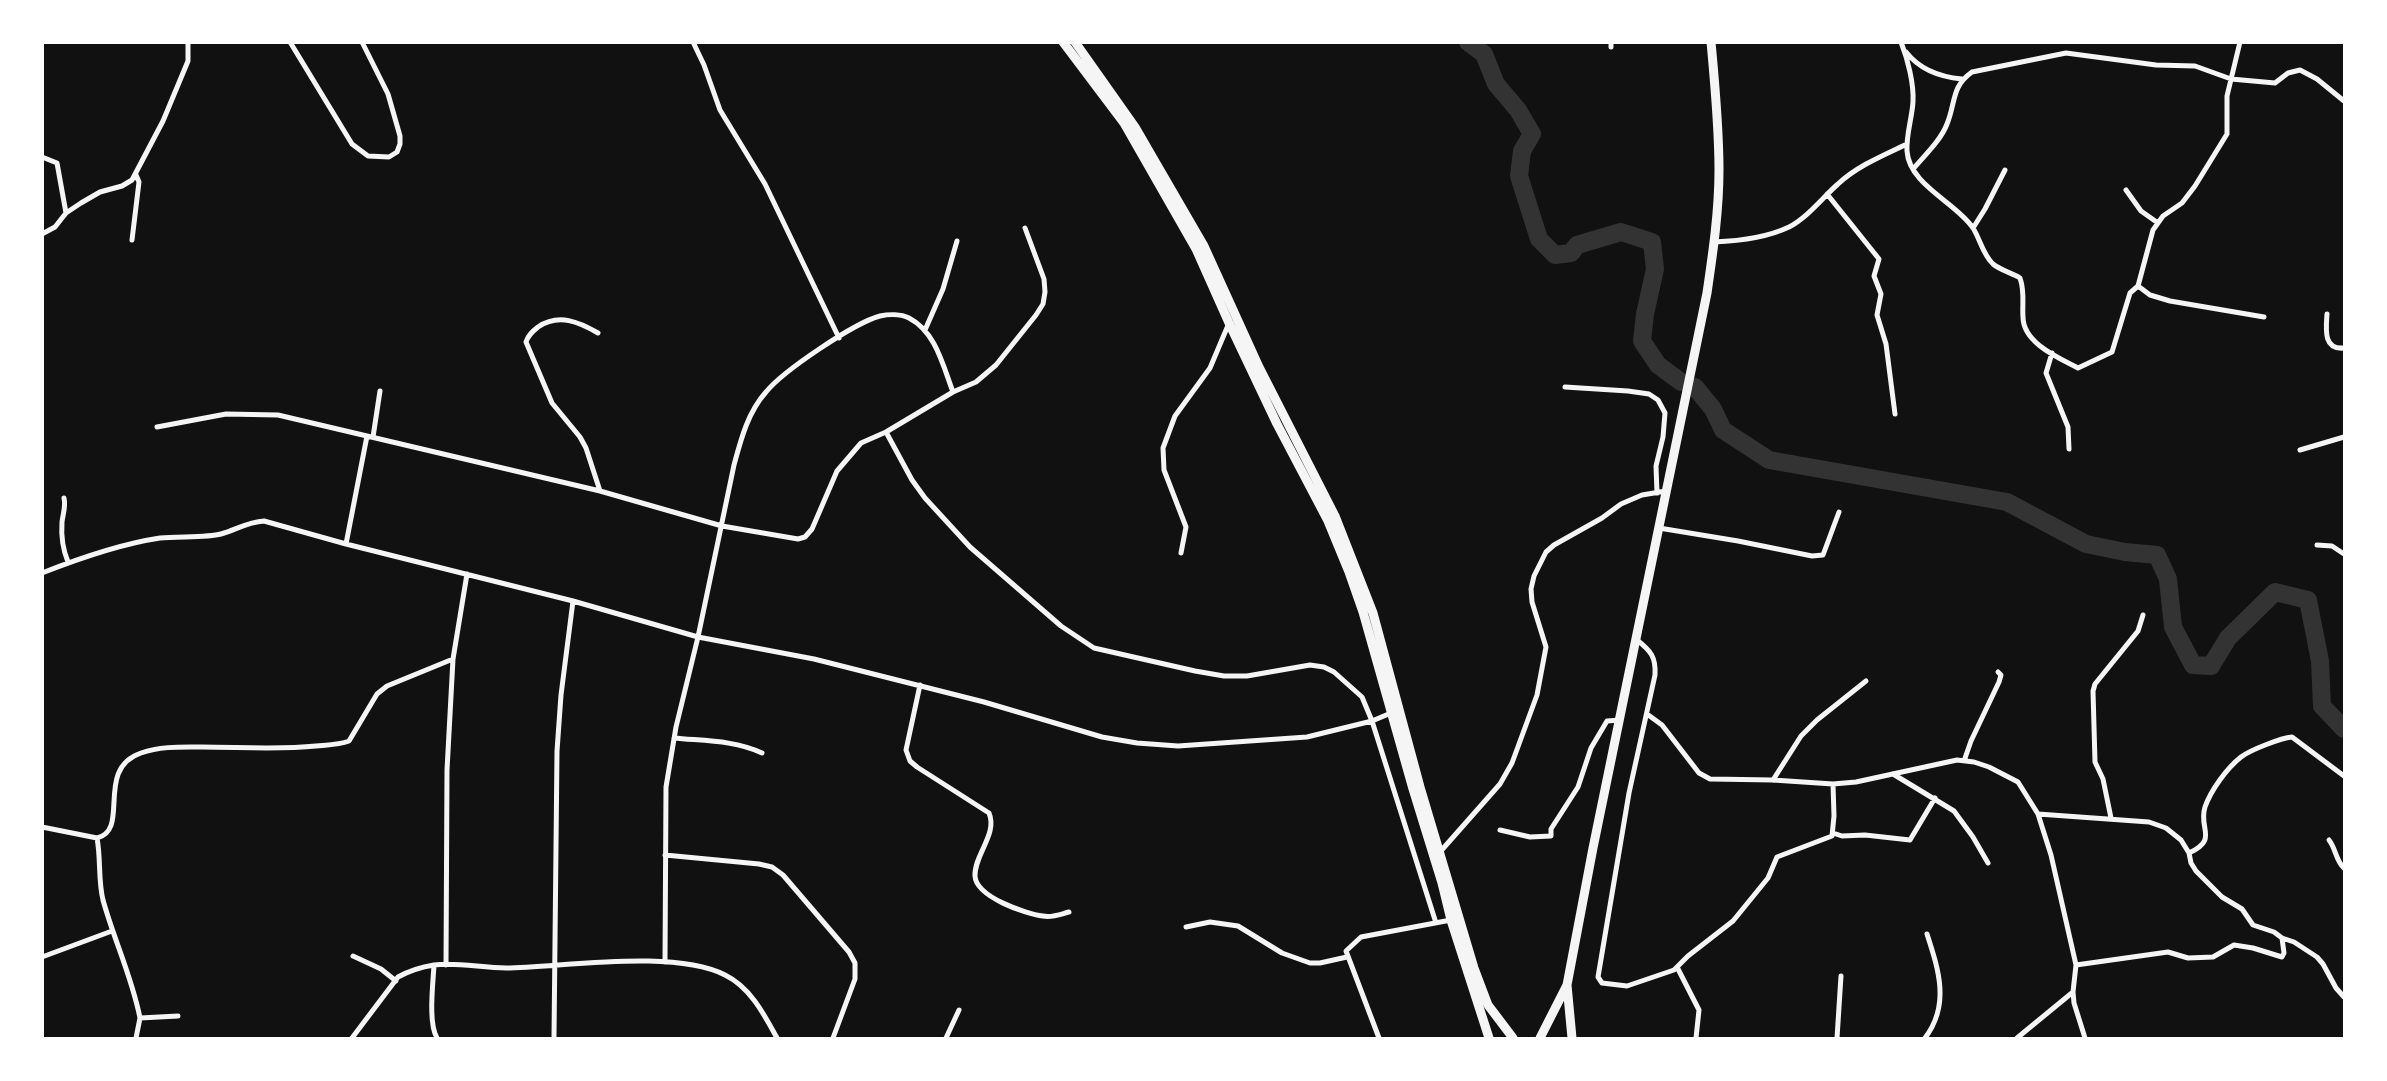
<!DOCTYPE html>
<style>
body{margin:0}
#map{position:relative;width:2387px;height:1081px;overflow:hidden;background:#111;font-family:"Noto Sans",sans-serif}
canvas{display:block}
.frame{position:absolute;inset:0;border:44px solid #fff;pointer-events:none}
</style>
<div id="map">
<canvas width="2387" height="1081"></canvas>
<div class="frame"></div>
</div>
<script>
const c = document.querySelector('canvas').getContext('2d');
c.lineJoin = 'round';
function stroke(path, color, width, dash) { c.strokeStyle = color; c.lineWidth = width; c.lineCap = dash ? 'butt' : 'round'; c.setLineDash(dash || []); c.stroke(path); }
const river = new Path2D(`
 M1468,42L1484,54L1496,84L1518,110L1532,134L1522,151L1519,176L1539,239L1555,255L1571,253L1577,245L1621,232L1652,242L1655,269L1645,314L1642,341L1658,365L1681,382
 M1695,387L1713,409L1723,430L1769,460L2007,502L2086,544L2125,552L2157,555L2168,579L2173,627L2193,665L2211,666L2228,638L2275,592L2308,600L2320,661L2322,706L2344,729`);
const minor = new Path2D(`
 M290,42L352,144L368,156L389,157L397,152L400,144V136L388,94L362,42
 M693,42L704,65L720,110L765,184L839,338
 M1901,42C1908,60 1914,84 1913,102C1912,118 1906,135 1907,151C1909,185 1957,203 1973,228C1980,239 1983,255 1993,264C2000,270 2012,273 2020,278C2025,292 2022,303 2023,317C2023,343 2059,358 2078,368L2112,352L2130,293L2138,286L2153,230L2163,216L2182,203L2195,186L2227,134V96L2240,42
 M1611,47V42
 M1906,52C1920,70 1940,77 1962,79
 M42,157L57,163L66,213
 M1914,168C1925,155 1941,140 1947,124C1956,102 1951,87 1972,72L2066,53L2156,65L2195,66L2231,79L2275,83L2288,73L2300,70L2317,79L2344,101
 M2126,190L2141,211L2158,223
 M1827,194L1879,259L1874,276L1881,294L1877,315L1886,344L1895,414
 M1973,228L1985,209L2005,170
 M42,234L55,227L66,213L81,203L100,192L122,186L132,180L163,121L188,61V42
 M132,240L139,182L136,175
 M1714,242C1739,241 1766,238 1789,227C1808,217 1822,198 1838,184C1857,166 1884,155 1907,144
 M2138,286L2150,295L2170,301L2264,317
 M2327,314C2326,329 2323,350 2344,348
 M925,330L943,289L957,241
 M598,333C579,322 559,313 538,327C533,331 528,335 526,342L552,403L580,437L586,448L600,491
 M2052,353L2046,373L2068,427L2069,449
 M1565,387L1628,391L1649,394L1658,400L1665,413L1663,437L1656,466L1657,493
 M157,427L226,414L278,415L600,491L722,526L798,539L805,537L812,529L837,471L861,443L886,432L953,392L976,382L996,365L1036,315L1043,304L1045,292L1044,279L1025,228
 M886,432L912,480L925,498L970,547L1061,626L1094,648L1195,671L1224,676H1247L1310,665L1324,667L1334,672L1362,697L1372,721L1436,923
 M373,437L380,391
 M2300,450L2344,437
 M64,498C66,507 63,513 62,522C61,536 63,550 68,562
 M1659,528L1738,541L1812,556L1823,555L1839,512
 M346,544L367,436
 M2317,545L2332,546L2344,554
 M1181,553L1186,527L1164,470L1163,448L1175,416L1210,368L1229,323
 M42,573C80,558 120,544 160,538C177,536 207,538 221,534C236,530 247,522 264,521L346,544L573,601L698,637L814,659L984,702L1102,737L1137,743L1178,746L1307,737L1372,721L1391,713
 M1637,640C1651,651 1656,657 1655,675L1629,793L1598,977L1602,983L1627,986L1674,970L1688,956L1733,921L1768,878L1777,857L1832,836L1834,816L1833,784
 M920,685L906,750L910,761L917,767L989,813C998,834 974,855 975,876C976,897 1026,914 1043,916C1052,918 1061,914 1069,912
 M1647,714L1662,725L1699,773L1710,779L1773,780L1833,784L1856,782L1957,760L1974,762L1989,767L2018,782L2038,814L2051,855L2076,965L2073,992L2074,1003L2085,1038
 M674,738C704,741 734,740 762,753
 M1964,761L1971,741L1999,682L2001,675L1998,672
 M1893,774L1954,811L1973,837L1988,863
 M1773,780L1801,736L1817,720L1866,681
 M2038,814L2149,822L2166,828L2181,840L2189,853L2191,863L2196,871L2222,897L2242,909L2253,925L2274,932L2282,938L2294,942L2317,957L2323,964L2336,988L2344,997
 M2111,818L2103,779L2095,762L2093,691L2095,684L2138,631L2143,615
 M42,827L97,838C131,830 94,769 141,753C161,746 181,747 202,747C239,747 278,750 316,746C327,745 339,745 349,741L377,694L387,686L453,659
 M1500,830L1530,837L1551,836V829L1578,787L1591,748L1607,721L1620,720
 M1833,833L1842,836L1865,835L1910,840L1935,798
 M97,838C101,859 98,880 103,900C114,940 132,977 140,1018
 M2329,840C2336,849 2336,861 2344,868
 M1440,852L1500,784L1512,763L1537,695L1546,647L1532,602L1531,589L1534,576L1546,552L1554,545L1602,518L1621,504L1642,495L1666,491
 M2189,853C2219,839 2198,829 2205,807C2211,790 2227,768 2241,757C2250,750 2281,738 2292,737L2344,776
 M665,855L759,864L772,867L783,875L849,952L855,963V979L833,1038
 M1186,927L1210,922L1238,926L1282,953L1310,963H1320L1347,957
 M353,956L381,969L396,981
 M42,957L112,931
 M665,962L666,787L676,727L698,637L734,465C741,439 748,412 766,392C783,371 854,323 880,316C889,314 901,314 909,318C936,332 943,366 953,392
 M434,965C433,984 428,1023 437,1038
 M446,965L447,770L453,659L467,574
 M2076,965L2168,952L2188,958L2213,957L2234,945L2253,948L2282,957L2284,953L2282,938
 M1677,967L1699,1010L1696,1038
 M136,1038L140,1018L178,1016
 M352,1038L398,977C409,971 421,967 434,965C457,962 482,968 506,968C565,967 673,949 725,975C750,987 764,1014 777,1038
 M554,1038L557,751L561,695L573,601
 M946,1038L959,1010
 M1379,1038L1346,951L1361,937L1451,920
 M1837,1038L1841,976
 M1925,1038C1950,1005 1939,971 1927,934
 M2017,1038L2073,992`);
const trunk = new Path2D(`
 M1063,42L1124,123L1196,249L1229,323L1277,424L1328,521L1349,572L1363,612L1413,789L1442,883L1451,920L1489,1038
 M1075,42L1135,127L1204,246L1259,367L1335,516L1373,613L1420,787L1474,968L1488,1005L1513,1038
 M1567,985L1572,1038
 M1540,1038L1567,985L1593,848L1707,293C1713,252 1719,211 1719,170C1719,127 1715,85 1711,42`);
stroke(river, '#333', 18);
stroke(minor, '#f5f5f5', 5);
stroke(trunk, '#f5f5f5', 9);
</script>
